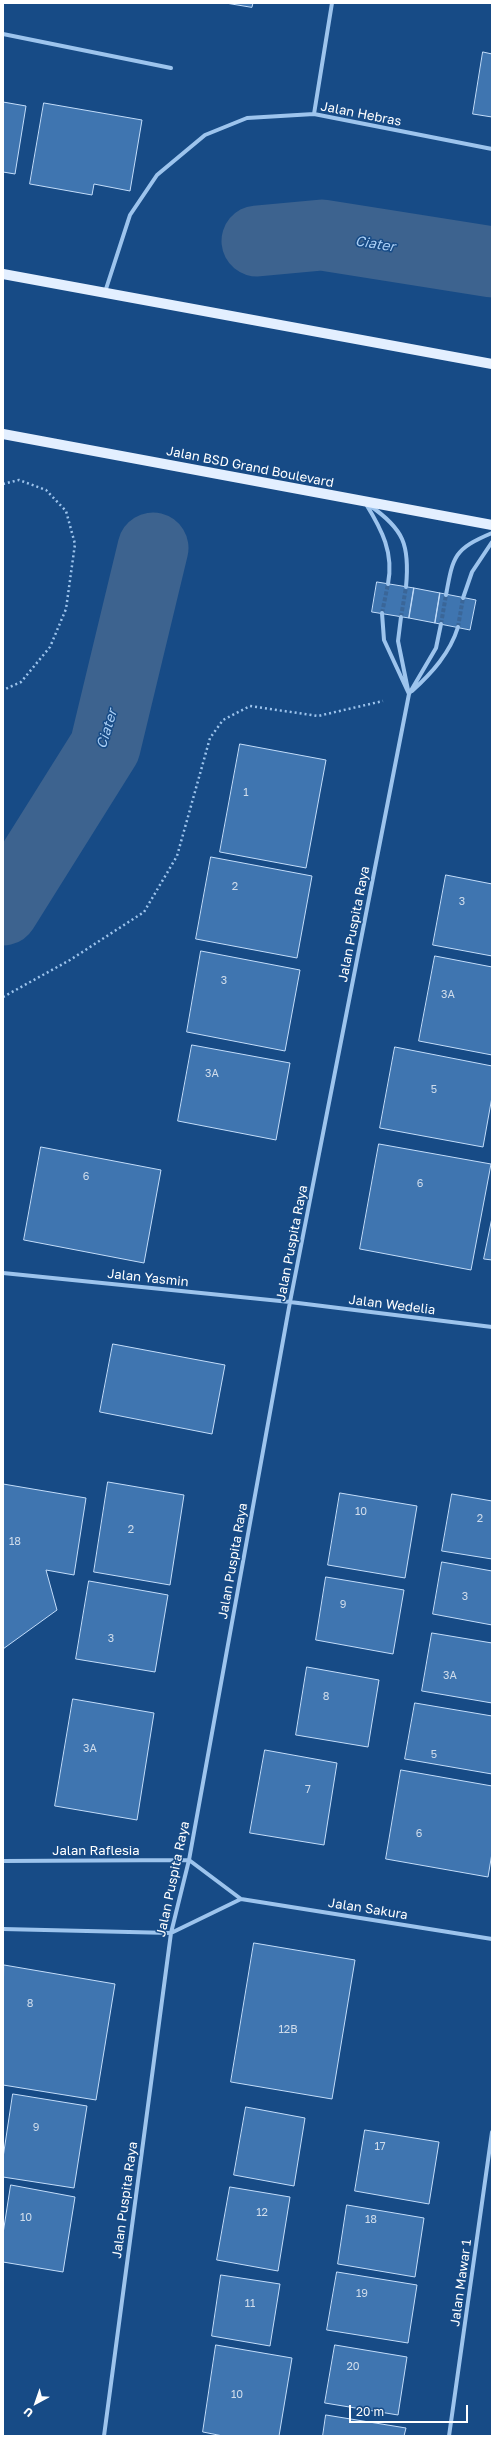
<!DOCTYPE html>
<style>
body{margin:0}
#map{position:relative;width:495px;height:2439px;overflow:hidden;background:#174b86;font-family:"Golos Text",sans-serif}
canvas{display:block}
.frame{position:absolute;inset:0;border:4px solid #fff;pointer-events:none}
.north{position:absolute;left:16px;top:2383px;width:40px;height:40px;-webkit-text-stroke:3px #174b86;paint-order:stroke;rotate:220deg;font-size:11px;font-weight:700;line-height:16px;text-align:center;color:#fff}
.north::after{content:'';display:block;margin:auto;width:14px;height:18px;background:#fff;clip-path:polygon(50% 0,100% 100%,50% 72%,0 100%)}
.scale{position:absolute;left:349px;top:2405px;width:119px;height:18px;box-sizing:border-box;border:2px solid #fff;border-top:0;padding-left:5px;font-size:12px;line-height:14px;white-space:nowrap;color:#fff;-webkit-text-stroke:3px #174b86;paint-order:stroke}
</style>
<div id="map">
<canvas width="495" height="2439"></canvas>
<div class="frame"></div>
<div class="north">U</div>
<div class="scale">20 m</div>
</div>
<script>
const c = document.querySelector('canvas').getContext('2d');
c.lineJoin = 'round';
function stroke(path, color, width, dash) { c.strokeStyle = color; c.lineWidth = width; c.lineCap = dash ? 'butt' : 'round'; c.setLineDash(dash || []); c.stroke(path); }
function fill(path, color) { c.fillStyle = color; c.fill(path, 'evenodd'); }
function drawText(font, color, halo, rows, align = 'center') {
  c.font = font + ' "Golos Text",sans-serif'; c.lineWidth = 3; c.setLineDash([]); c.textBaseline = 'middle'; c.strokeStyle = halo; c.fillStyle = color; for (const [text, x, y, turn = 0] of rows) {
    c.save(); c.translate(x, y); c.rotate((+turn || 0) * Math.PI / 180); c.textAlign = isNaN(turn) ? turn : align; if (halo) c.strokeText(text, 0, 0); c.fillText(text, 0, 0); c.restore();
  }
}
const river = new Path2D(`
 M257,241L322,235L492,262
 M3,910L105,747L153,548`);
const building = new Path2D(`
 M226,3H253L252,7Z
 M483,52L492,54V117L473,114Z
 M3,102L26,106L15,174L3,172Z
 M44,103L142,120L130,191L94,184L92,195L30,184Z
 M377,582L414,588L409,618L372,612Z
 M414,588L440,593L435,623L409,618Z
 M440,593L476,600L470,630L435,623Z
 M240,744L326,760L306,868L220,852Z
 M211,857L312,876L297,958L196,939Z
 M446,875L492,884V956L433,945Z
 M201,951L300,970L285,1051L187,1032Z
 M435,956L492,967V1055L419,1041Z
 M192,1045L290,1063L276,1140L178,1121Z
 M395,1047L492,1066V1097L483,1147L380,1128Z
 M379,1144L491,1164L471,1270L360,1249Z
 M41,1147L161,1170L144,1263L24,1240Z
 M492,1218V1260L484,1259Z
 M113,1344L225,1365L212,1434L100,1412Z
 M108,1482L184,1495L170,1585L94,1572Z
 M3,1484L86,1498L74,1575L46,1570L57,1610L3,1649Z
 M340,1493L417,1506L405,1578L328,1565Z
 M452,1494L492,1501V1559L442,1551Z
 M442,1562L492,1571V1625L433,1614Z
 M326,1577L404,1590L393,1654L316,1640Z
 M89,1581L168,1595L155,1672L76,1659Z
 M432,1633L492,1643V1703L422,1691Z
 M307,1667L379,1680L368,1747L296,1735Z
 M73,1699L154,1713L137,1820L55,1806Z
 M415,1703L492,1716V1774L405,1759Z
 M265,1750L337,1763L324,1845L250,1833Z
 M401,1770L492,1786V1853L488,1877L386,1859Z
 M254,1943L355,1960L332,2099L231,2082Z
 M4,1965L115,1984L96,2100L3,2085Z
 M13,2094L87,2106L74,2188L3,2177V2158Z
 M246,2107L305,2118L294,2186L234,2175Z
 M365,2130L439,2142L429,2204L355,2191Z
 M11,2185L75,2197L63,2272L3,2262V2234Z
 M230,2187L290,2197L278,2271L217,2260Z
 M347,2205L424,2218L415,2277L338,2264Z
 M337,2272L417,2285L408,2343L327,2330Z
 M221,2275L280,2284L270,2346L212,2336Z
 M216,2345L292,2358L279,2436H223L203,2432Z
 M335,2345L407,2357L398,2415L325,2403Z
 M326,2415L406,2428L404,2436H323Z`);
const streetTunnel = new Path2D(`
 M382,613L388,584
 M401,617L406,587
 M441,624L446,595
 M458,627L463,598`);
const path = new Path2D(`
 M3,484L19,480L46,490L66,511L75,544L66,609L50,647L21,682L3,690
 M3,997L70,960L144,912L177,856L210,738L223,720L250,706L318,716L383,701`);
const street = new Path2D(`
 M3,34L171,68
 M314,114L332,3
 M105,292L130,215L157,175L205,135L247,118L314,114L492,149
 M366,504C382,530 394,553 388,584
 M369,505C404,529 410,545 406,587
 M446,595C453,556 454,549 492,533
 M463,598L472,572L492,542
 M382,613L384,640L409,694
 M401,617L398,641L408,690
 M412,691C432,673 450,653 458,627
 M3,1273L290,1302L492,1327
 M3,1861L189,1860L241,1899L492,1939
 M3,1929L171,1933L241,1899
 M104,2436L171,1933L189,1860L290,1302L409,694L436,648L441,624
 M449,2436L492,2132`);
const primary = new Path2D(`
 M3,274L492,364
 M3,434L492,525`);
const numberNames = [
 ["1",246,793],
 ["2",235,887],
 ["3",462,902],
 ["3",224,981],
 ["3A",448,995],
 ["3A",212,1074],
 ["5",434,1090],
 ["6",86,1177],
 ["6",420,1184],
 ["10",361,1512],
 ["2",480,1519],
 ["2",131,1530],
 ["18",15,1542],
 ["3",465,1597],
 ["9",343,1605],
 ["3",111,1639],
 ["3A",450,1676],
 ["8",326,1697],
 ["3A",90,1749],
 ["5",434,1755],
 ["7",308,1790],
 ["6",419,1834],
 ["8",30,2004],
 ["12B",288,2030],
 ["9",36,2128],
 ["17",380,2147],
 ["12",262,2213],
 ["10",26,2218],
 ["18",371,2220],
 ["19",362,2294],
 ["11",250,2304],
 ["20",353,2367],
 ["10",237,2395]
];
const streetNames = [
 ["Jalan Hebras",361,114,11],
 ["Jalan BSD Grand Boulevard",250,467,11],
 ["Jalan Puspita Raya",354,924,-79],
 ["Jalan Puspita Raya",292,1243,-79],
 ["Jalan Yasmin",148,1278,6],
 ["Jalan Wedelia",392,1305,7],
 ["Jalan Puspita Raya",233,1561,-80],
 ["Jalan Raflesia",96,1851],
 ["Jalan Puspita Raya",173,1879,-78],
 ["Jalan Sakura",368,1909,9],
 ["Jalan Puspita Raya",125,2200,-82],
 ["Jalan Mawar 1",461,2283,-82]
];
const waterNames = [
 ["Ciater",375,244,9],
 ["Ciater",107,729,-73]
];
stroke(river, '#3d638f', 71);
fill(building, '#3f75b0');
stroke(building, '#c3ddfa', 1);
stroke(streetTunnel, '#3a6698', 4, [4, 2]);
stroke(path, '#9dc4ed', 2.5, [2, 3]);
stroke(street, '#9dc4ed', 4);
stroke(primary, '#e3efff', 10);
drawText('11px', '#cfdceb', null, numberNames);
drawText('13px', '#fff', '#174b86', streetNames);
drawText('italic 14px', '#a9cef5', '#174b86', waterNames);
</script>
